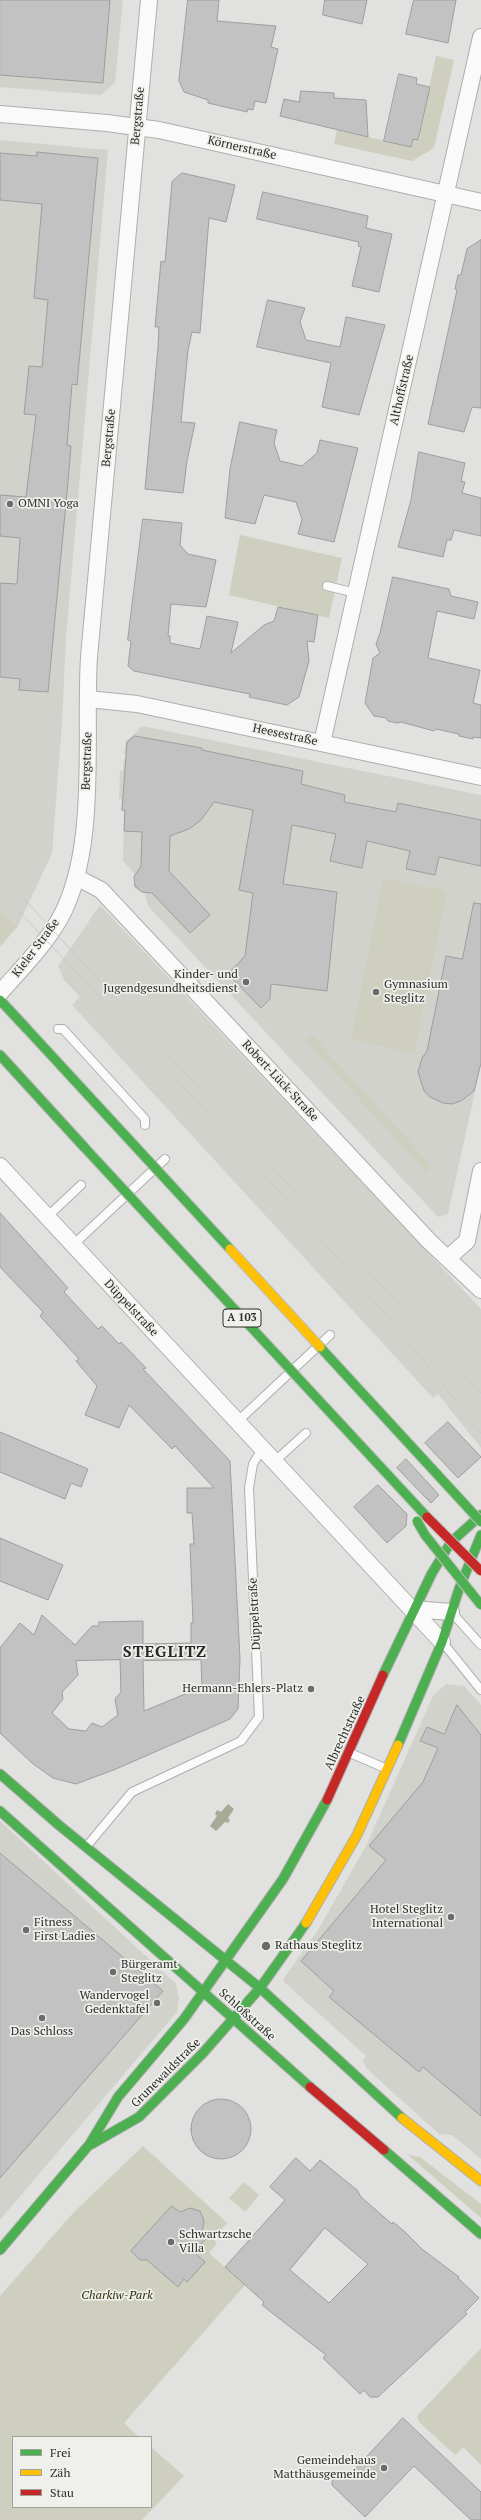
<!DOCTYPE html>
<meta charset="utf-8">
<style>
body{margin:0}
#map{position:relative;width:481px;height:2520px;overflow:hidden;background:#e1e1df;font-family:"PT Serif",serif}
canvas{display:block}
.legend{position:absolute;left:12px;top:2436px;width:140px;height:72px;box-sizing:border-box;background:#efefeb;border:1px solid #a1a19e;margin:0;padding:5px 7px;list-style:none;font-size:12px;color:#2c2c2a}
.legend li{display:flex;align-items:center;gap:8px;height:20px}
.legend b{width:20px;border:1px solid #a1a19e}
</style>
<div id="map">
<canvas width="481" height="2520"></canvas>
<ul class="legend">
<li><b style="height:5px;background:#4caf50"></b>Frei</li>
<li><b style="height:5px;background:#ffc107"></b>Zäh</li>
<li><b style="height:5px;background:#c62828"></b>Stau</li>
</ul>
</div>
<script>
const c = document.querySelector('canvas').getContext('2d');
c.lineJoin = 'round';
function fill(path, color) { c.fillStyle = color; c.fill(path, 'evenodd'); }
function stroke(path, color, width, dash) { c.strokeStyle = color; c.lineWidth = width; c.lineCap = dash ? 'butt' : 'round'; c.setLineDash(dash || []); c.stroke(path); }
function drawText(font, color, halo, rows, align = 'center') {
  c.font = font + ' "PT Serif",serif'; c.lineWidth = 3.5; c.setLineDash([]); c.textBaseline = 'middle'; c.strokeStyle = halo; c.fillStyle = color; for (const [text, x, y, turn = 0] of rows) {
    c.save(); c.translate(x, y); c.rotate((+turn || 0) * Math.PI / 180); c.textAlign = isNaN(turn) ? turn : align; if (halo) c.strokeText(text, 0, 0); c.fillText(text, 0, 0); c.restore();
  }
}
const built = new Path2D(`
 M0,0H123L115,83L101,95L0,87Z
 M0,140L108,150L66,638L62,723L52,853L18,926L0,910Z
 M142,726L481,795V1050L477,1060L480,1069L448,1214L438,1217L148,906L145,894L134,888V873L123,861L124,811H121L122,799L119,798L120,771H123L124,759L127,760L128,757L124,753L126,742Z
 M100,905L481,1309V1448L438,1394L433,1398L72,1005L80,997L64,980L58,966Z
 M446,1684L464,1686L481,1705V2159L452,2135L439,2134L366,2068L363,2060L366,2056L284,1982V1978L318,1930L367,1844L433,1696Z
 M0,1821L176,1984L179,1999L177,2012L0,2220Z`);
const green = new Path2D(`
 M436,56L454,60L434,148L412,161L334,144L337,130L411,147L413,139L420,140L419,135Z
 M240,535L342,558L329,618L229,595Z
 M383,878L447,891L414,1053L351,1040Z
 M0,910L18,926L0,947Z
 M311,1034L432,1166L426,1172L305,1040Z
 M143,2146L227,2223L213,2239L217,2243L209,2253L245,2285L124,2423L139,2437H13V2507H151V2447L184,2476L142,2520H0V2296L74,2212Z
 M408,2155L420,2157L481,2204V2218Z
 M244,2182L259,2195L245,2212L229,2198Z
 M481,2348V2465L463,2447L455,2455L419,2422L417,2416Z`);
const water = new Path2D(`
 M228,1804L234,1809L228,1818L230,1820L228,1823L225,1822L216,1831L210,1826L217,1816L215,1814L217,1810L221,1812Z`);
const building = new Path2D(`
 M0,0H110L103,83L0,75Z
 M188,0H219L217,21L276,26L271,47L278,49L266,103L255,101L253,110L248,109L247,112L208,103V100L184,92L179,81Z
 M325,0H367L362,24L323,15Z
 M414,0H456L448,43L406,34Z
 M399,74L417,78L416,84L430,87L418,140L413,139L411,147L384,141Z
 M301,91L334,93V98L366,100L368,137L280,116L284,99L299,102Z
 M37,152L98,158L77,385L72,384L67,445L71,446L68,482L48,692L19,690L20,679L0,677V583L17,584L20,538L0,536V495L26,497L36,415L24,414L29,366L42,367L48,300L34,298L42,204L0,200V153L37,156Z
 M182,173L235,185L226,222L209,218L200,333L192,332L188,350L181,422L195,423L187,461L183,493L145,489L158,347L159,327H155L161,261L165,262L172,182Z
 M263,192L368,216L366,228L392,234L379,292L352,286L361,247L358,246L359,242L257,219Z
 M481,240V408L472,407L464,432L428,424L457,290L455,289L458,275H461L467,249Z
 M268,300L305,308L300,322L306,340L340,347L346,317L385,325L359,415L322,407L331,363L257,347Z
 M240,422L277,430L274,443L280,461L302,466L317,453L320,440L358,448L334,542L298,534L302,519L296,502L264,495L255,524L225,518L230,469Z
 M419,452L465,463L461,481L465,482L462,493L481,498V536L454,530L451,540H447L443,557L398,547L411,500Z
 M143,519L182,523L180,545L188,554L216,560L206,607L171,604L168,636H170V643L200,649L207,616L238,622L231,653L264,625L274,621L278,607L318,615L314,642L307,641L309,661L299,697L287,705L249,697L250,694L134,671L128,666L131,641L128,640Z
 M393,577L449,589L451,596L478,602L474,619L437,611L428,658L480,670L473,703L481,705V738L473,737V739L459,736V734L436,729L434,731L401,722L397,723L388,721L386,718L374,716L365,703L373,658L380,653L376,644L380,633Z
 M135,736L202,748V750L303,771L301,784L345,795L344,802L396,812L398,803L481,820V866L439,857L435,875L406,869L410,851L367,841L362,868L330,861L336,834L292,825L283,884L337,892L327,991L271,984L270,999L261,1008L228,974L245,956L253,893L239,890L253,810L214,802L201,820L189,829L170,836L169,871L210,915L190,933L152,893L142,892L135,886L134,877L141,866L142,832L124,831L125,810H122L127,742Z
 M474,903L481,904V1063L474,1091L461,1101L452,1104L443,1103L430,1097L424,1091L418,1072L422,1058L427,1051L446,956L462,959Z
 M0,1213L68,1288L64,1292L98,1329L102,1326L119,1344L121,1342L146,1368L143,1369L230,1461L240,1659L238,1709L230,1719L116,1769L76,1784L53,1778L32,1763L0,1733V1648L20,1623L34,1635L42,1615L75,1645L92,1626H99V1622L143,1621V1644L191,1643V1623H193L190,1544H194L192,1513H187V1488H214L175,1446L172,1449L129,1405L119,1428L85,1415L97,1386L76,1361L79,1359L40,1316L43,1312L0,1267ZM120,1660L121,1692L115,1699L118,1715L102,1727L92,1723L86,1731L69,1729L52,1713L63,1699L62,1692L78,1675L76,1661ZM201,1660L202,1687L144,1711L143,1661Z
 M448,1422L481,1457L458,1478L425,1443Z
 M0,1432L88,1469L81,1487L71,1483L65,1499L0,1472Z
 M406,1459L439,1495L431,1503L397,1468Z
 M378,1485L407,1514L406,1526L387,1543L354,1507Z
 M0,1538L63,1565L48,1600L0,1581Z
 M457,1705L481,1735V2116L423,2067L419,2072L329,1997L334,1991L301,1961L386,1860L369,1846L423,1782L438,1748L420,1741L427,1727L444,1734Z
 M0,1853L163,1991L0,2178Z
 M191 2129a30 30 0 1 1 60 0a30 30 0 1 1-60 0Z
 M296,2158L310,2171L320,2160L357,2190L361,2197L392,2224L393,2222L404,2231L422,2249L459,2277L458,2278L479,2298L465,2312L467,2314L378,2397H370L364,2390L360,2394L323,2358L326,2355L262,2305L264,2302L225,2267L285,2200L270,2187ZM325,2228L368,2264L329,2303L290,2270Z
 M172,2206L180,2212L190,2208L200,2211L204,2221L202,2232L208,2237L194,2252L205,2262L187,2282L184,2279L178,2287L147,2260H140L131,2251Z
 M403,2418L481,2492V2520H471L414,2466L365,2517L332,2485L333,2473L350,2474Z`);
const lane = new Path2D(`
 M327,586L356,593
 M58,1029H63L145,1119V1125
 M47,1217L81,1185
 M73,1245L165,1159
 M237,1422L330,1335
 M274,1462L306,1433
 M454,1615L481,1645
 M444,1644L481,1690
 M350,1753L387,1769
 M86,1847L132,1792L241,1741L259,1717L249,1488L253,1464L262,1449`);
const street = new Path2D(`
 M0,114L107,123L159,130L481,202
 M88,699L137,704L481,777
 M322,743L481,37
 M76,877L101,890L429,1241L481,1290
 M0,993C20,970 44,946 59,920C99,850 84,736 89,657L149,0
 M0,1166L442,1642
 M448,1258L467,1241L481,1171
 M413,1609L451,1612`);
const fast = new Path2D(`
 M0,1000L27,1029
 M0,1055L85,1148
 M383,1675L432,1573L451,1542L481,1515
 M398,1745L442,1642L459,1589L481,1535
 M0,1774L60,1826L260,1988L402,2118
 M0,1811L310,2087
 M90,2145L139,2117L203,2053L260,1988L306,1923
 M384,2150L481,2234
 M0,2250L89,2145L118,2097L184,2019L283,1879L327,1800`);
const slow = new Path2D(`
 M306,1923L357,1835L398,1745
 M402,2118L481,2181`);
const jam = new Path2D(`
 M327,1800L383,1675
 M310,2087L384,2150`);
const tram = new Path2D(`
 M0,873L481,1393
 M0,891C165,1067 333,1241 481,1433`);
const fastBridge = new Path2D(`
 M27,1029L230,1249
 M85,1148L427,1517
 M320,1347L481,1522
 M417,1521L425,1535L481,1605`);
const slowBridge = new Path2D(`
 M230,1249L320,1347`);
const jamBridge = new Path2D(`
 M427,1517L481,1571`);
const markers = [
 [10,504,4,"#6b6b69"],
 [246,982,4,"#6b6b69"],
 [376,992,4,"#6b6b69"],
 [311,1689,4,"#6b6b69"],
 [451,1917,4,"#6b6b69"],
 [26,1930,4,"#6b6b69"],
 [266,1946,5,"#6b6b69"],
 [113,1972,4,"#6b6b69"],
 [157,2003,4,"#6b6b69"],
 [42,2018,4,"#6b6b69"],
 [171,2242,4,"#6b6b69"],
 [384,2468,4,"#6b6b69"]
];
const shields = [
 [242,1318,38]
];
const shieldNames = [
 ["A 103",242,1318]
];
const streetNames = [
 ["Bergstraße",138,116,-85],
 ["Körnerstraße",242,148,13],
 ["Althoffstraße",402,390,-77],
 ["Bergstraße",109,438,-85],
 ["Heesestraße",285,735,12],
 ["Bergstraße",87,761,-88],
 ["Kieler Straße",36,948,-53],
 ["Robert-Lück-Straße",280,1081,47],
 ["Düppelstraße",131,1308,47],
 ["Düppelstraße",255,1614,-93],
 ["Albrechtstraße",345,1733,-65],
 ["Schloßstraße",247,2015,42],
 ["Grunewaldstraße",166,2073,-45]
];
const poiNames = [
 ["OMNI Yoga",18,504],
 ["Kinder- und",238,975,"right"],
 ["Jugendgesundheitsdienst",238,989,"right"],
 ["Gymnasium",384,985],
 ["Steglitz",384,999],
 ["Hermann-Ehlers-Platz",303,1689,"right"],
 ["Hotel Steglitz",443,1910,"right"],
 ["International",443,1924,"right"],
 ["Fitness",34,1923],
 ["First Ladies",34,1937],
 ["Rathaus Steglitz",275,1946],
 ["Bürgeramt",121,1965],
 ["Steglitz",121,1979],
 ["Wandervogel",149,1996,"right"],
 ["Gedenktafel",149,2010,"right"],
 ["Das Schloss",42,2032,"center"],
 ["Schwartzsche",179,2235],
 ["Villa",179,2249],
 ["Gemeindehaus",376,2461,"right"],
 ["Matthäusgemeinde",376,2475,"right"]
];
const parkNames = [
 ["Charkiw-Park",117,2296]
];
const districtNames = [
 ["STEGLITZ",165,1652]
];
fill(built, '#d2d2cc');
fill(green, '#cecfbf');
fill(water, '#a9aa95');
fill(building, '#c1c2c1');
stroke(building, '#9d9e9d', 1);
stroke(lane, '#aeaeac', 10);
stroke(street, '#aeaeac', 18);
stroke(fast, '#aeaeac', 11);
stroke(slow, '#aeaeac', 11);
stroke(jam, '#aeaeac', 11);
stroke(lane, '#fafafa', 8);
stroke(street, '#fafafa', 16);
stroke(fast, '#4caf50', 9);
stroke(slow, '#ffc107', 9);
stroke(jam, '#c62828', 9);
stroke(tram, '#c9c9c8', 1);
stroke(fastBridge, '#bfbfbd', 11, []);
stroke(slowBridge, '#bfbfbd', 11, []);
stroke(jamBridge, '#bfbfbd', 11, []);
stroke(fastBridge, '#4caf50', 9);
stroke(slowBridge, '#ffc107', 9);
stroke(jamBridge, '#c62828', 9);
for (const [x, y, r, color] of markers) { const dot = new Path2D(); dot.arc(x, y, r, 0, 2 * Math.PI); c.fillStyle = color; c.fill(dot); stroke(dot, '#efefeb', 1.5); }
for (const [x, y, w] of shields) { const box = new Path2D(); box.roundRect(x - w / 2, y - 9, w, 18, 3); c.fillStyle = '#efefeb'; c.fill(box); stroke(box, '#2c2c2a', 1); }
drawText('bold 11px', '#2c2c2a', null, shieldNames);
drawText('12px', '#2c2c2a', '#efefeb', streetNames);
drawText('12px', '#2c2c2a', '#efefeb', poiNames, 'left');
drawText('italic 12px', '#2d2d05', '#efefeb', parkNames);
c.letterSpacing = '1px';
drawText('bold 16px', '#292a27', '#efefeb', districtNames);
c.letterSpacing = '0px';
</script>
